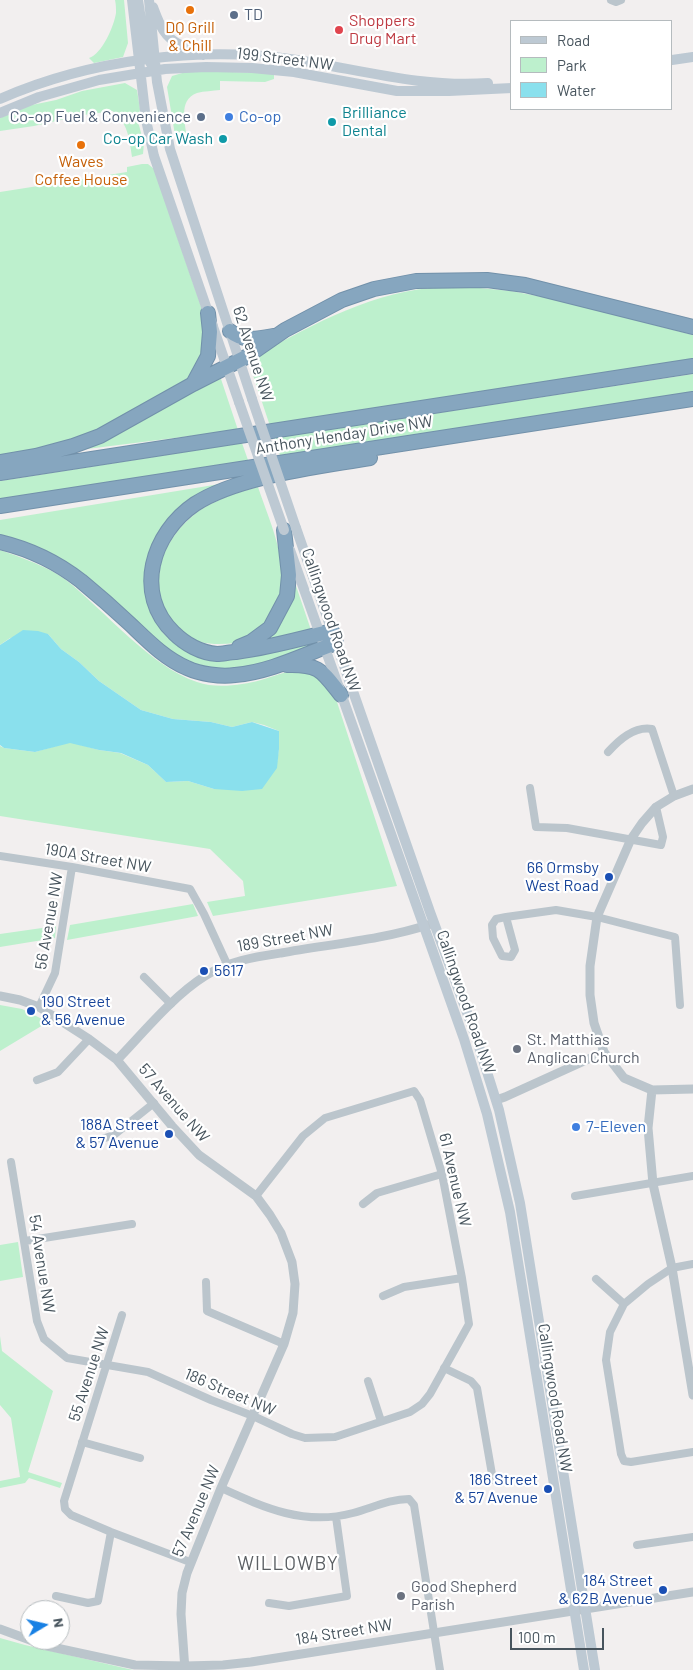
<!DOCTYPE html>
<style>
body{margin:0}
#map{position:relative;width:693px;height:1670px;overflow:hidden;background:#f2efef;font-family:Barlow,sans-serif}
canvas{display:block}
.legend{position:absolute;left:510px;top:20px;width:162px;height:90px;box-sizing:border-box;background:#fff;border:1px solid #b5bbbe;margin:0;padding:6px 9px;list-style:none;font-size:15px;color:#47545d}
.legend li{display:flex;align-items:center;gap:10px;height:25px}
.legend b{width:25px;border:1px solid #b5bbbe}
.north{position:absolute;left:20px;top:1600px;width:50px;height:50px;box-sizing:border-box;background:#fff;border:1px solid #b5bbbe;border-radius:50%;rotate:81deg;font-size:14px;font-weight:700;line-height:20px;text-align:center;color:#47545d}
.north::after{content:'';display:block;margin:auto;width:18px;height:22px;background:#1780e4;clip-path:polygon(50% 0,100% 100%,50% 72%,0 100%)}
.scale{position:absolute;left:510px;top:1628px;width:94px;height:22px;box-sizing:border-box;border:2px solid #47545d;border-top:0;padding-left:6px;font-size:15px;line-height:18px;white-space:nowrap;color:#47545d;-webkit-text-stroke:4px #fff;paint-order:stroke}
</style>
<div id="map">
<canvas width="693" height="1670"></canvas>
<ul class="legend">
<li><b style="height:6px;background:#bdc9d3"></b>Road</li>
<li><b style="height:14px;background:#bdf0cd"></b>Park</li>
<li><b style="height:14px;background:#8ae0ed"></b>Water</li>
</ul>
<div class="north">N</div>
<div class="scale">100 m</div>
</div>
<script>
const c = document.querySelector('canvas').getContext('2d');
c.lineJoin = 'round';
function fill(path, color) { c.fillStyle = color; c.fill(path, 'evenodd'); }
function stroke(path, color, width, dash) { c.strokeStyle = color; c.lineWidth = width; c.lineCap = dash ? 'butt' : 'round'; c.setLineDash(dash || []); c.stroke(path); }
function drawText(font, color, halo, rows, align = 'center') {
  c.font = font + ' Barlow,sans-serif'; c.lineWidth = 4.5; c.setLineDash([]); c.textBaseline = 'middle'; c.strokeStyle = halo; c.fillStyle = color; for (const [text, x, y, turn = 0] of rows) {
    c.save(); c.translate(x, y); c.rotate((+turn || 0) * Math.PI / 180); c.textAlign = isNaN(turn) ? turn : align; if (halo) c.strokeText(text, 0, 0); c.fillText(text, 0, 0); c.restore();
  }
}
const green = new Path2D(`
 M115,0H124L128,43L123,57L94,63L89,58C102,54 114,26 116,13C116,9 116,4 115,0Z
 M189,71L274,73V79L265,82L220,81V90C213,91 204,91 197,93C177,100 186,125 187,140L180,141L175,135L167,87L172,76Z
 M125,83L137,90L140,109L138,122L144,143L143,154L132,157C130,145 129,130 121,120C117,116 115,117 113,111L84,115L34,126L0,131V118L27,106L56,100L82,91Z
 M142,164H148L154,169L205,318V352L184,385L100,430L44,449L0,457V192L127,172V167Z
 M469,287L511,291L553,299L693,335V360L270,426L248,360C305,329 363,295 430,288C443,287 456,287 469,287Z
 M693,374V392L281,458L274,438Z
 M221,379L238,430L55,453L213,380Z
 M242,443L249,463L0,501V481Z
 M232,482L211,491L150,555L144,580L146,597L151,615L163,633L176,645L192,654L210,659L229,660L309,641L313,642L314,645L256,667L210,671L166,650L118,608L0,539V520Z
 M258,487C269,520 287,557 281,593C281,598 277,603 275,607C270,619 269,623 258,630C251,635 243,643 235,643C218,645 198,645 184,634C140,596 158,538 202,509C220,498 238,492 258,487Z
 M0,550C20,557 49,567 66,580C105,611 151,667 197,682C217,689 242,685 261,680C275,676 299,665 313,673C323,678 333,692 337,702L397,886L213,916L207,902L245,896L243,881L210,849L0,816V746L4,748L35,752L70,742L99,750L120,753L148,765L166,782L188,781L214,789L276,768L279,749V731L264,725L252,722L232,727L211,722L173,719L141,710L99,681L79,662L61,649L48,634L10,638L0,645Z
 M294,580L311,630L272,640L270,636C287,617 291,605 294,580Z
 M193,904L198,916L67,940L70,925Z
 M56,926L55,938L0,947V934Z
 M0,1005L22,1009L48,1022L0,1051Z
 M18,1242L23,1277L0,1281V1245Z
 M0,1336L2,1351L53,1391L28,1472L62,1483L60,1488L29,1478L25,1483L0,1488V1481L20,1477L11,1418L0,1405Z
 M0,1638L25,1645L133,1670H0Z`);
const water = new Path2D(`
 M23,630L38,631L48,634L61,649L79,662L99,681L141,710L173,719L211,722L232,727L252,722L279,731V749L277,768L262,789L242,791L214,789L188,781L166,782L148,765L121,753L99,750L70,743L35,752L4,748L0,745V645Z`);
const minor = new Path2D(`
 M611,0L616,2L621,0
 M608,752C619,740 634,726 652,729L674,796
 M530,788L536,827L567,828L661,845L663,837L656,807
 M0,856L72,867L190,889L204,914L227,964
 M506,917L496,919L492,925L493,938L502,956L511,957L515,950L506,917L556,910L597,917L675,937L680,1005
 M144,977L171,1004
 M39,1007L55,973L72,867
 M37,1080L58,1072L89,1039
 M96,1141L114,1135L154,1103
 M11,1162L37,1321L44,1339L67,1358L148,1372L211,1400L253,1416L292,1434L305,1438L335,1437L410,1412L422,1404L430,1394L469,1324L462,1278L442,1174L420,1100L414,1091L325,1118L303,1136L256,1196
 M575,1196L693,1176
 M363,1204L377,1193L442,1174
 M25,1241L132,1224
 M693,1264L672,1268L648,1284L624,1304L610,1332L606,1360L621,1454L624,1461L631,1462L693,1452
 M596,1279L624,1304
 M206,1282L207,1311L284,1344
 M383,1296L404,1287L462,1278
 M122,1315L64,1501L65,1509L71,1515L111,1532L190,1562
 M444,1368L471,1381L477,1388L493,1480
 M368,1381L381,1421
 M82,1442L140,1458
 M221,1488C265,1508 304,1526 353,1513C372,1508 389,1499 409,1499L414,1505L440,1670
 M637,1545L693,1537
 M56,1596L88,1603L98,1601L111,1532
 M269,1603L289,1606L347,1596L336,1517`);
const tertiary = new Path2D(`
 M693,789L674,796L656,807L642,823L631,839L597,917L590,966V995L594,1023L604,1052L624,1078L652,1090L693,1089
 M0,996L20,1000L39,1007L89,1039L117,1060L172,1126L199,1155L256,1196L270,1215L281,1233L292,1262L295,1284L293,1313L284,1344L221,1488L187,1573L182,1593L181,1614L185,1670
 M117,1060C143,1033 173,996 205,976C228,961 255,957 281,953C331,944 382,940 431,924
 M652,1090L648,1128L653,1184L672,1268L693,1395
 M496,1100L505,1097L604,1052
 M0,1629L30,1640
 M30,1640L47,1646L135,1665L185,1666L223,1665L251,1662L693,1592`);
const secondary = new Path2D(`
 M132,0L146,120L154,156L239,402
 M138,0L146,52L151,64
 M149,0L157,82L170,149L252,399
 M153,7C159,23 164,38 181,45C189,48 196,50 203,55
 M672,60L693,57
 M0,99C88,60 201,45 297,60C361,70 423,88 488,83
 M0,113L39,97L99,80L165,69L206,67L252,68L294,72L397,91H449L512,88
 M296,528L430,912L476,1037L499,1110L520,1203L595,1670
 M290,550L464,1039L487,1114L510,1212L584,1670`);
const motorway = new Path2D(`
 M230,331C243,342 257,339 273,336
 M193,384L208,356L210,332L208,313
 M0,462L36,456L73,446L100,436L193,384L246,357L285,330L342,300L374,289L416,281L487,280L525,285L693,327
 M0,473L693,366
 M0,506L693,399
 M0,542C29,549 58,563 81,581C98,595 114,609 130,624C147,640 164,658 187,668C200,674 220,677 235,675C270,672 303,655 336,643
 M332,631C300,639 268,648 236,652C230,652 223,654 217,654C201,653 185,644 174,633C133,594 152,533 195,504C238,476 319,467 370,458
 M239,647L251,642L270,628L287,596L289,575L284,530
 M287,665C320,664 322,671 341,695`);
const secondaryBridge = new Path2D(`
 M252,399L296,528
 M239,402L284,530`);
const markers = [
 [190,10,5,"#e8710a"],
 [234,15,5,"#5c6f8a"],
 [339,30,5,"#e0444e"],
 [201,117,5,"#5c6f8a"],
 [229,117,5,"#3f7fe0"],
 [332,122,5,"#0f9aa8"],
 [223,139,5,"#0f9aa8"],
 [81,145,5,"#e8710a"],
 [609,877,5,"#1a4fb4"],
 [204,971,5,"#1a4fb4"],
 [31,1011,5,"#1a4fb4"],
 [517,1049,5,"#6b7280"],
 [576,1127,5,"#3f7fe0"],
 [169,1134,5,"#1a4fb4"],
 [548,1489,5,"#1a4fb4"],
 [663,1590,5,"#1a4fb4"],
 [401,1596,5,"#6b7280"]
];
const serviceNames = [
 ["TD",244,15],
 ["Co-op Fuel & Convenience",191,117,"right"]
];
const healthNames = [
 ["Shoppers",349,21],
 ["Drug Mart",349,39]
];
const foodNames = [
 ["DQ Grill",190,28],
 ["& Chill",190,46],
 ["Waves",81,162],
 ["Coffee House",81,180]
];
const streetNames = [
 ["199 Street NW",285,59,7],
 ["62 Avenue NW",253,354,72],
 ["Anthony Henday Drive NW",344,435,-9],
 ["Callingwood Road NW",331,620,71],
 ["190A Street NW",98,858,10],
 ["56 Avenue NW",49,921,-80],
 ["189 Street NW",285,938,-10],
 ["Callingwood Road NW",466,1002,71],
 ["57 Avenue NW",174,1103,49],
 ["61 Avenue NW",455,1180,77],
 ["54 Avenue NW",42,1264,81],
 ["55 Avenue NW",89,1374,-72],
 ["186 Street NW",230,1392,23],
 ["Callingwood Road NW",555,1398,81],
 ["57 Avenue NW",196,1511,-67],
 ["184 Street NW",344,1632,-9]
];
const cultureNames = [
 ["Brilliance",342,113],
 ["Dental",342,131],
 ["Co-op Car Wash",213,139,"right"]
];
const shopNames = [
 ["Co-op",239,117],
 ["7-Eleven",586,1127]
];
const transitNames = [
 ["66 Ormsby",599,868],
 ["West Road",599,886],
 ["5617",214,971,"left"],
 ["190 Street",41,1002,"left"],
 ["& 56 Avenue",41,1020,"left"],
 ["188A Street",159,1125],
 ["& 57 Avenue",159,1143],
 ["186 Street",538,1480],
 ["& 57 Avenue",538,1498],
 ["184 Street",653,1581],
 ["& 62B Avenue",653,1599]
];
const worshipNames = [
 ["St. Matthias",527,1040],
 ["Anglican Church",527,1058],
 ["Good Shepherd",411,1587],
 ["Parish",411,1605]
];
const quarterNames = [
 ["WILLOWBY",288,1564]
];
fill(green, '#bdf0cd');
fill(water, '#8ae0ed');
stroke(motorway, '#7291aa', 16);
stroke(minor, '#bbc5cc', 8);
stroke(tertiary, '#bbc5cc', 9);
stroke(secondary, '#bdc9d3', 10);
stroke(motorway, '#86a6bf', 14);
stroke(secondaryBridge, '#bdc9d3', 10);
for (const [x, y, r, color] of markers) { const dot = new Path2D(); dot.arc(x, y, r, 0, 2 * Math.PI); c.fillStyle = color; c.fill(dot); stroke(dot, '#fff', 2); }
drawText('16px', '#4e5e75', '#fff', serviceNames, 'left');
drawText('16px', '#be3a42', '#fff', healthNames, 'left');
drawText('16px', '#c56008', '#fff', foodNames);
drawText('16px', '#47545d', '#fff', streetNames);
drawText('16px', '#0d838f', '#fff', cultureNames, 'left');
drawText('16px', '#366cbe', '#fff', shopNames, 'left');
drawText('16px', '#164399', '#fff', transitNames, 'right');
drawText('16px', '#5b616d', '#fff', worshipNames, 'left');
c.letterSpacing = '1px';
drawText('19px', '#5c6064', '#fff', quarterNames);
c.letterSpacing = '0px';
</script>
